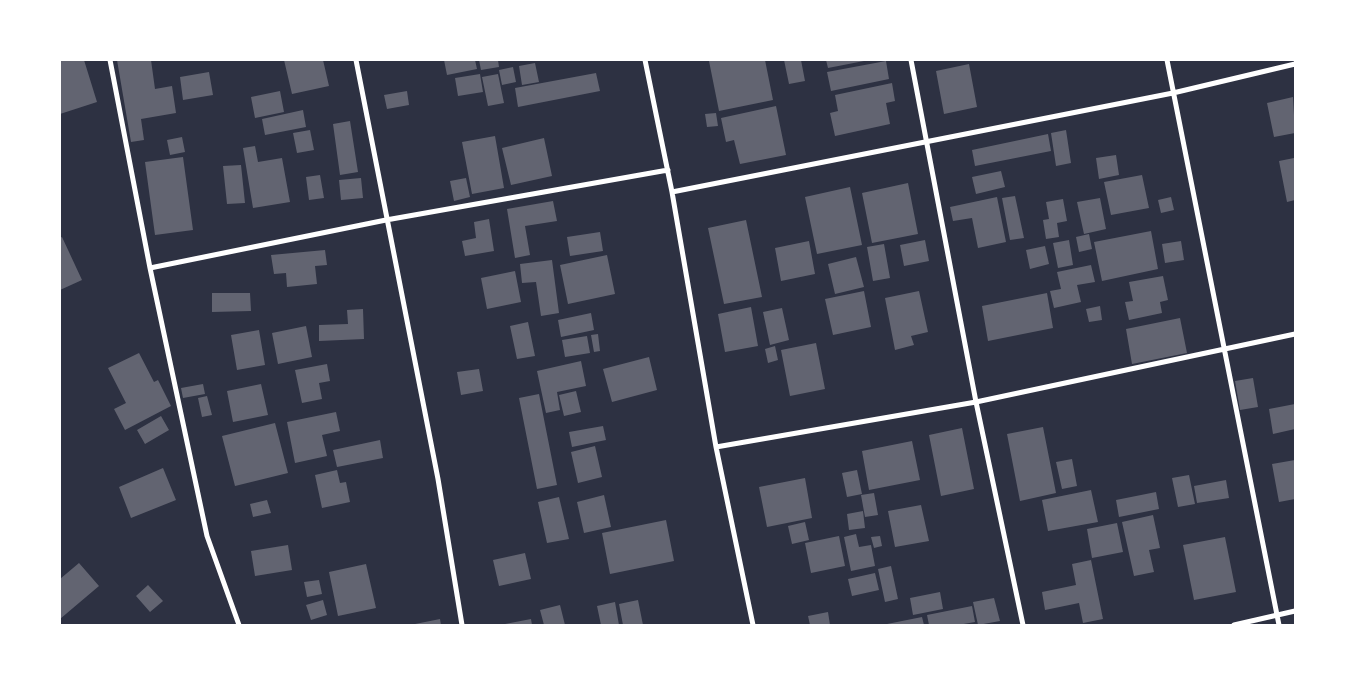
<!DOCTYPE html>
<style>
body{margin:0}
#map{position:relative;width:1355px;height:685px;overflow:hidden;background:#2d3142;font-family:"Noto Sans",sans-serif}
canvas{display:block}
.frame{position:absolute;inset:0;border:61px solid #fff;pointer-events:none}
</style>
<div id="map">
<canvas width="1355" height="685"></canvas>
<div class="frame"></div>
</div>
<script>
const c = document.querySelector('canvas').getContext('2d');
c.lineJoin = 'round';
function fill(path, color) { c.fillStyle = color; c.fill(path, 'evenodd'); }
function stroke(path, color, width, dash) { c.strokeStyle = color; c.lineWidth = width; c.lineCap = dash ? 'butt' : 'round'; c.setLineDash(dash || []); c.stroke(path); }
const building = new Path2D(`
 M60,60H84L97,102L60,114Z
 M117,60H151L155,89L172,86L176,113L141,119L144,140L131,142Z
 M284,60H323L329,86L292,94Z
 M444,60H475L477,69L447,75Z
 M479,60H498L499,67L481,70Z
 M715,60H765L773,100L719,111L709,61Z
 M784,60H801L805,81L789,84Z
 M826,60H864V61L828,68Z
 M886,61L889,79L831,91L827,72Z
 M535,63L539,82L522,85L519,66Z
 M969,64L977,107L944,114L936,71Z
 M513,67L516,82L502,85L499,70Z
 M209,72L213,95L183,100L180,77Z
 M596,73L600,91L518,107L515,88Z
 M480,74L483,92L458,96L455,78Z
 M498,74L504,103L488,106L482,77Z
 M892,83L895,101L886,103L890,124L835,136L830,113L838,111L835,95Z
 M280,91L284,112L255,118L251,97Z
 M407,91L409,105L387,109L384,95Z
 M1293,97L1295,133L1274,137L1267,103Z
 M776,106L786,155L740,164L734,140L726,142L721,118Z
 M303,110L306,127L265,135L262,119Z
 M716,113L718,126L707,127L705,114Z
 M350,121L358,172L340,175L333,124Z
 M310,130L314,150L297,153L293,133Z
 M1066,130L1071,163L1056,166L1051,133Z
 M1048,134L1051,151L975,166L972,150Z
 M495,136L504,188L472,194L462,142Z
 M182,137L185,152L170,155L167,140Z
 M544,138L552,176L511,185L502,148Z
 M255,146L258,162L282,158L290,202L253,208L243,148Z
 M1116,155L1119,175L1099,179L1096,158Z
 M183,157L193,230L155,235L145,162Z
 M1294,158L1295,200L1287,202L1279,161Z
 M241,165L245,203L227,204L223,166Z
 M1001,171L1005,187L976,194L972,177Z
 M320,175L324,198L309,200L306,177Z
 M1142,175L1149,208L1111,215L1104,182Z
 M361,178L363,198L341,200L339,180Z
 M466,178L470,197L454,201L450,181Z
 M908,183L918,234L872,243L862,193Z
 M850,187L862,245L817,254L805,197Z
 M1015,196L1024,238L1010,240L1002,198Z
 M997,197L1006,242L978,248L972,218L953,221L950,207Z
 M1171,197L1174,210L1161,213L1158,200Z
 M1100,198L1106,229L1084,234L1077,202Z
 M1063,199L1067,221L1057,223L1059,237L1046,239L1043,220L1049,219L1046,202Z
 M553,201L557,221L525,226L530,255L515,258L507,209Z
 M489,219L494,251L465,256L462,241L476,238L474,222Z
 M746,220L762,297L724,304L708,228Z
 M1151,231L1158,269L1102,281L1094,242Z
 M600,232L603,251L570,256L567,237Z
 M1089,234L1092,249L1079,252L1076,237Z
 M62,237L82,280L60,290V238Z
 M925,240L929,261L904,266L900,245Z
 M1069,240L1073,265L1058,268L1053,243Z
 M809,241L815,274L781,281L775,248Z
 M1181,241L1184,260L1165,263L1162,244Z
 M884,244L890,278L873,281L867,247Z
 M1045,246L1049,264L1030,269L1026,250Z
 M325,250L327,265L315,266L317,284L287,287L286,273L274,274L271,255Z
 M607,255L615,294L568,304L560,265Z
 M856,257L864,287L835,294L828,264Z
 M552,260L559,313L541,316L536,282L522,283L520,264Z
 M1091,265L1095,282L1077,285L1081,302L1054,308L1050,291L1061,289L1057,272Z
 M515,271L521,302L487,309L481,278Z
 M1163,276L1168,300L1160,302L1162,313L1129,320L1125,302L1133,301L1129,282Z
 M864,291L871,327L833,335L825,299Z
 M919,291L928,332L911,336L914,345L895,350L885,298Z
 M212,293H250L251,311L212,312Z
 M1047,293L1053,328L988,341L982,306Z
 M1100,306L1102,320L1089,322L1086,309Z
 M751,307L758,346L725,352L718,314Z
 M782,308L789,340L770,345L763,312Z
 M363,309L364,339L319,341V325L348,324L347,310Z
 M591,313L594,330L561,337L558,320Z
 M1180,318L1187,353L1132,364L1126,329Z
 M528,322L535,356L517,359L510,326Z
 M306,326L312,357L278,364L272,333Z
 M259,330L265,365L237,370L231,335Z
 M598,334L600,351L594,352L591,335Z
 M587,336L590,353L565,357L562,340Z
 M816,343L825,389L790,396L781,350Z
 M775,346L778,360L768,363L765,349Z
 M139,353L154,382L158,380L171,406L125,430L114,409L126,403L108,368Z
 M649,357L657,390L612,402L603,369Z
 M581,361L586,386L557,392L560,410L546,413L537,371Z
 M327,364L330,381L319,383L322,399L302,403L295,370Z
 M479,369L483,391L461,395L457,372Z
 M1253,378L1258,407L1240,410L1235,381Z
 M203,384L205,394L183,398L181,388Z
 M261,384L268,415L233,422L227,391Z
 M576,391L581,412L564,416L559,395Z
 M539,394L557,485L537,489L519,398Z
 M207,396L212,415L202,417L198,398Z
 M1295,404V429L1273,434L1269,409Z
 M336,412L340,431L322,435L327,456L295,463L287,422Z
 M161,416L169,430L145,444L137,430Z
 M275,423L288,473L235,486L222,436Z
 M603,426L606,440L572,447L569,432Z
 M1043,427L1056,493L1020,501L1007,434Z
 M962,428L974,489L941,496L929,435Z
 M380,440L383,458L337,467L333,450Z
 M912,441L920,480L869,490L862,451Z
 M595,446L602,477L578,483L571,452Z
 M1072,459L1077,486L1062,489L1056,462Z
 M1295,460V499L1279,502L1272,464Z
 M163,468L176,500L131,518L119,487Z
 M337,470L340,483L346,482L350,502L322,508L315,475Z
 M857,470L862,494L847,497L842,473Z
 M1189,475L1195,504L1178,507L1172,478Z
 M805,478L812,518L767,527L759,487Z
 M1226,480L1229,498L1197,503L1194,486Z
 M1091,490L1098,522L1048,531L1042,500Z
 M1156,492L1159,509L1119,517L1116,500Z
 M874,493L878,515L865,517L861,495Z
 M604,495L611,527L584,533L577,502Z
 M559,497L569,539L547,543L538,502Z
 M267,500L271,513L253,517L250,504Z
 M921,505L929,541L895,547L888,511Z
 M863,511L865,528L849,530L847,514Z
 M1153,515L1160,548L1149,550L1154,572L1134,576L1122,522Z
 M666,520L674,561L610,574L602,533Z
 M805,522L809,540L792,544L788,526Z
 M1117,523L1123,552L1092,558L1087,529Z
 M856,534L859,547L871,545L875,566L851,571L844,537Z
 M839,536L845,566L811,573L805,543Z
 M880,536L882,546L874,548L871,537Z
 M1225,537L1236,592L1194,600L1183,545Z
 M288,545L292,570L255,576L251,551Z
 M525,553L531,579L499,586L493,560Z
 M1091,560L1103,619L1083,623L1079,603L1045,610L1042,592L1076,585L1072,564Z
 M79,563L99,586L60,619V579Z
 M366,564L376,608L338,616L329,572Z
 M891,566L898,599L885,602L878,569Z
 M875,573L879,590L852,596L848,579Z
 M319,580L322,594L307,597L304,582Z
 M148,585L163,601L150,612L136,596Z
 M940,592L943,609L913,615L910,598Z
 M994,598L1000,621L978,625L973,602Z
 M323,600L327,615L311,620L306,605Z
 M638,600L643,625H623L619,604Z
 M615,602L619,625H601L597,606Z
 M560,605L565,625H544L540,610Z
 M972,606L975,622L958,625H929L927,615Z
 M828,612L830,625H810L808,616Z
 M922,617L924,625H887V624Z
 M440,619L441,625H415V624Z
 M531,619L532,625H506L505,624Z`);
const minor = new Path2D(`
 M110,60L150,268L207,536L239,625
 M356,60L438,479L462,625
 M645,60L672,192L716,447L753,625
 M911,60L976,402L1023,625
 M1167,60L1279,625
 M672,192L1173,93L1295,64
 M150,268L386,220L668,170
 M716,447L976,402L1295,334
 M1234,625L1295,611`);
fill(building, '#626471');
stroke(minor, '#fff', 5);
</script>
